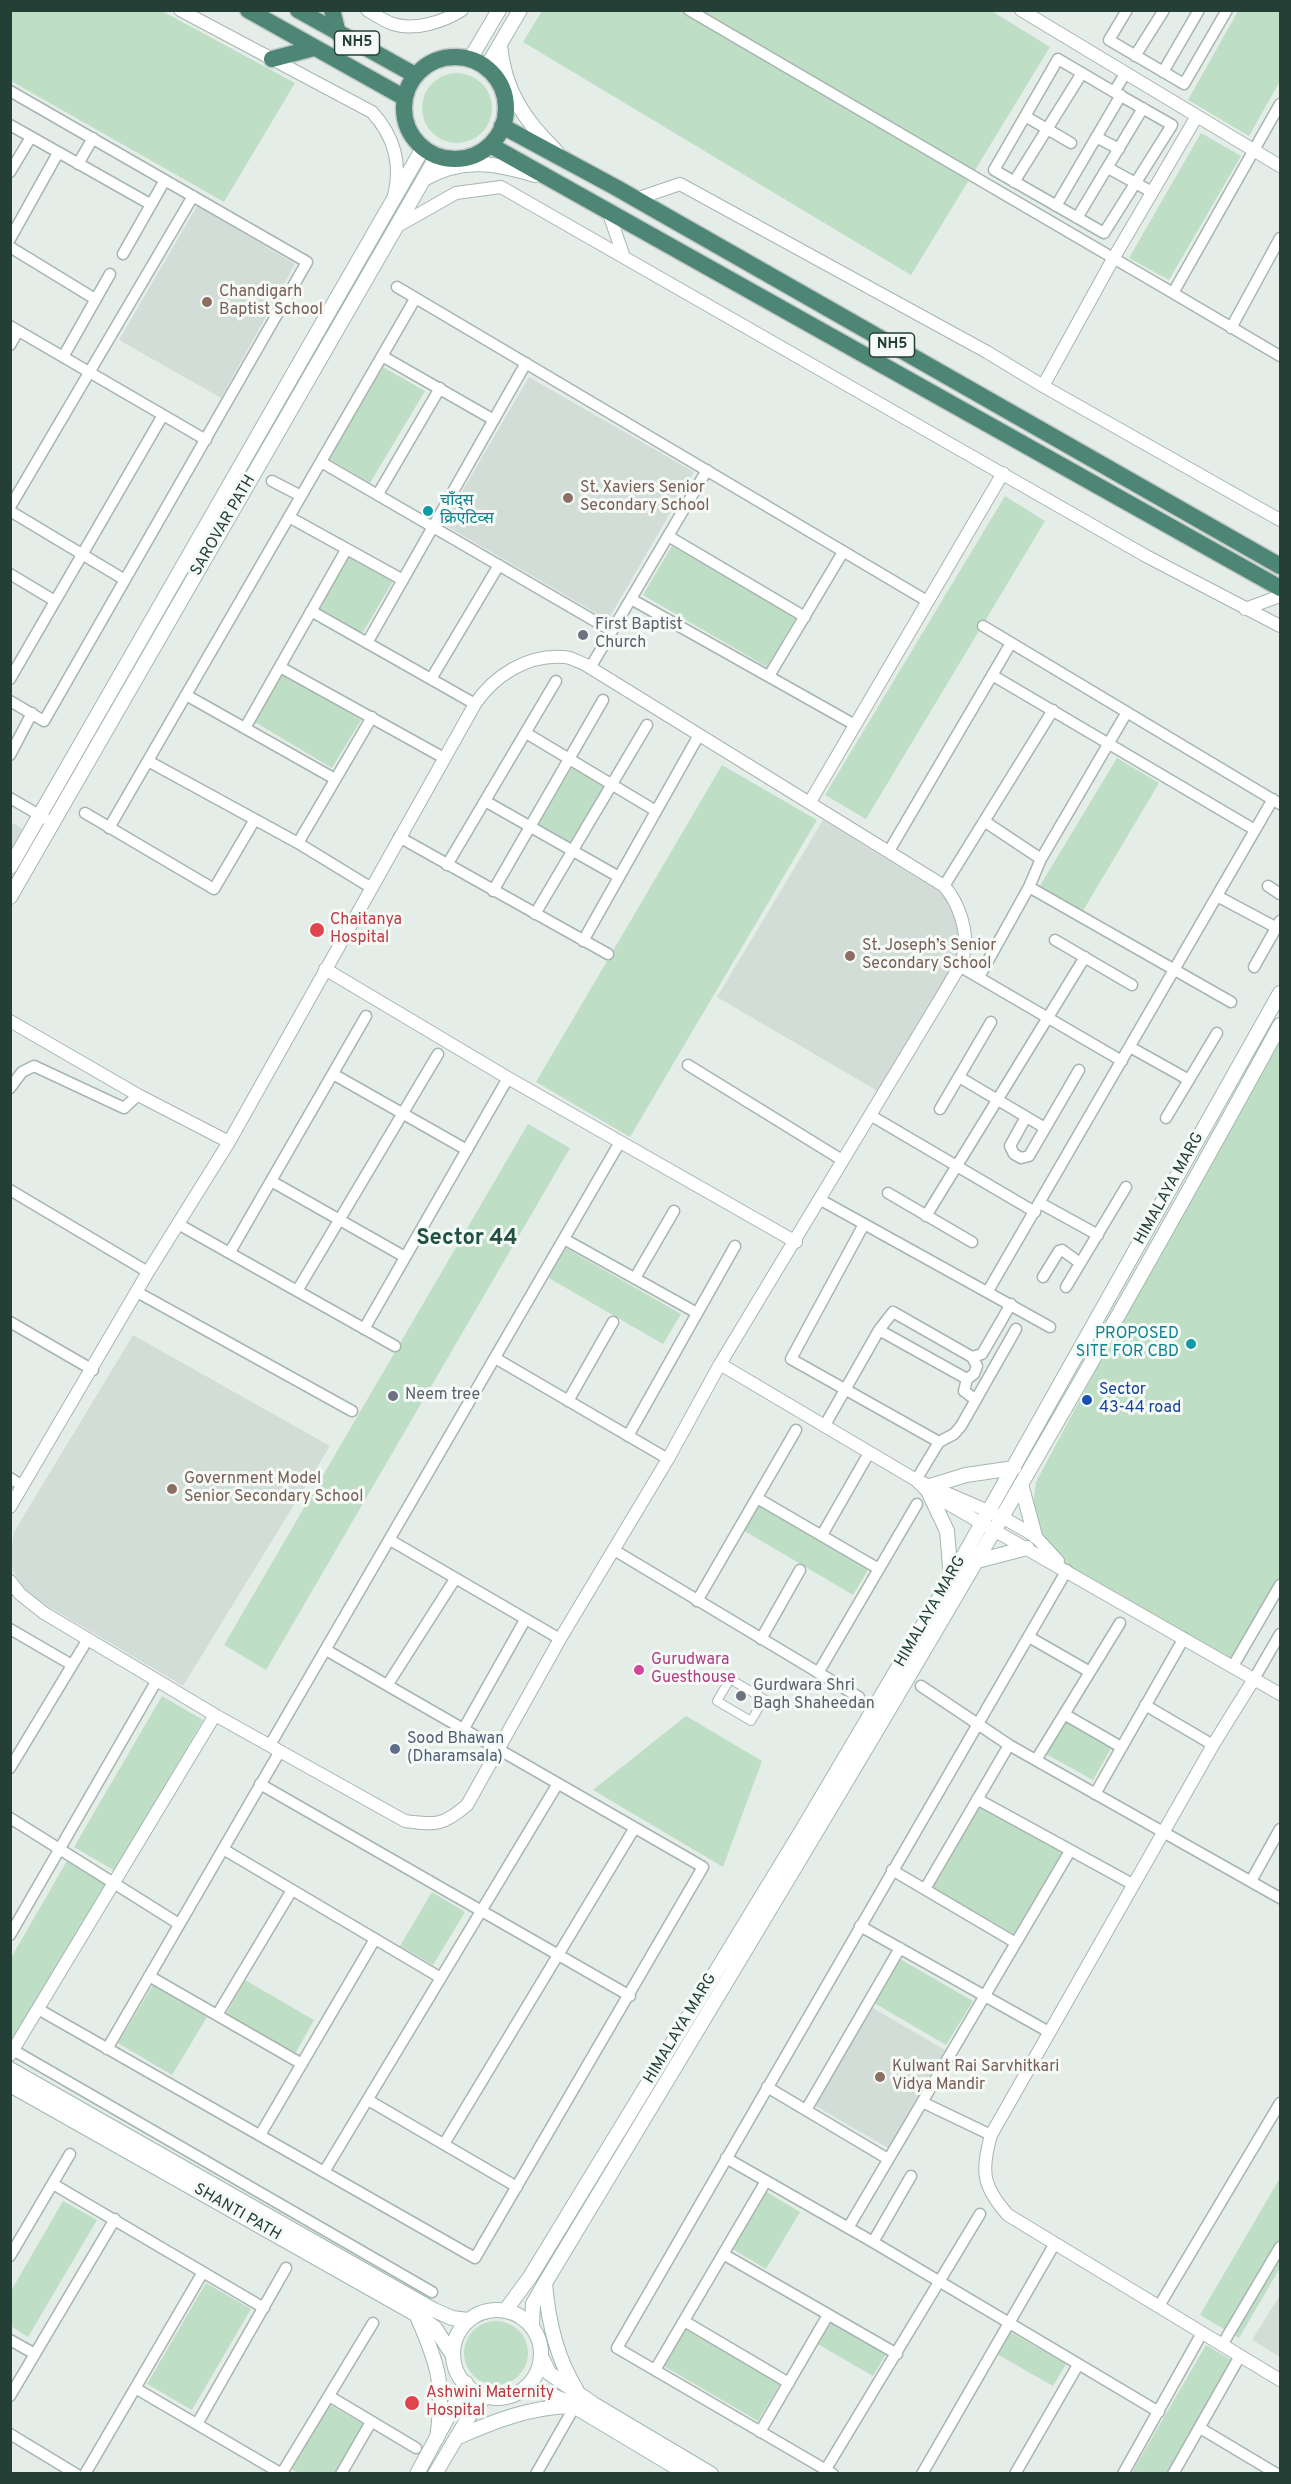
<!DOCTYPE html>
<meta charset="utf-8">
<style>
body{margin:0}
#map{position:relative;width:1291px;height:2484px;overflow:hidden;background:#e5ede9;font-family:Overpass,sans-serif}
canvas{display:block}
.frame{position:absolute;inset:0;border:12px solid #243f36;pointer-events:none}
</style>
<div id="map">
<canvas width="1291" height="2484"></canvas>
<div class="frame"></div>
</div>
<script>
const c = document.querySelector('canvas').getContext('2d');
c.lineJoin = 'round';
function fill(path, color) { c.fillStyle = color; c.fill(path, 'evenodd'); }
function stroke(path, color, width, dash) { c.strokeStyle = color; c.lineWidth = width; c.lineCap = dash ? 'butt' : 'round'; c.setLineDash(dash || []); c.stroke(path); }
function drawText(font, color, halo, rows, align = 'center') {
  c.font = font + ' Overpass,"Noto Sans Devanagari",sans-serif'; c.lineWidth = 6; c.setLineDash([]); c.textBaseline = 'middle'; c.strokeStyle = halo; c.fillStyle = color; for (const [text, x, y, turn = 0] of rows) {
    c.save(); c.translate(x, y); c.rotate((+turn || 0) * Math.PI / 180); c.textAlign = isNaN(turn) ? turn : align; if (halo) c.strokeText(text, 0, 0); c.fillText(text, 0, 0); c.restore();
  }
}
const built = new Path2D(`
 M197,206L295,264L221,398L119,340Z
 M529,377L694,472L608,620L443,524Z
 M823,820L941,893L952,907L960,934L956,964L881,1093L717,997Z
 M11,822L24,830L11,853Z
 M133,1335L330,1446L183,1686L36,1599L22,1586L13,1571L11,1554L14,1532Z
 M871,2007L945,2050L888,2148L814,2105Z
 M1280,2295V2357L1252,2340Z`);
const green = new Path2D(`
 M990,10L1050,47L911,275L523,42L542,11Z
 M162,11L295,83L224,202L11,81V11Z
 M1238,11H1280V81L1249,136L1188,100Z
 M422 108a35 35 0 1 1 70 0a35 35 0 1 1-70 0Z
 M1201,133L1241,156L1169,280L1129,258Z
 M383,367L425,391L370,483L329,459Z
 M1005,496L1045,521L866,819L825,795Z
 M672,546L796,618L767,667L643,595Z
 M349,556L393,581L362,634L319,609Z
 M282,673L361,720L332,768L253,721Z
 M1117,758L1159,783L1081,914L1038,889Z
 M722,765L817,820L630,1137L536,1082Z
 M573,766L605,785L570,844L537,825Z
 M1280,1025V1585L1233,1666L1028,1545L1036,1482Z
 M528,1124L570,1148L266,1670L224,1645Z
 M564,1247L681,1314L663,1344L547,1277Z
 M759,1503L869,1568L853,1595L743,1530Z
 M162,1696L203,1720L115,1871L74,1847Z
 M686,1716L762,1761L723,1867L593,1790Z
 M1063,1718L1113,1745L1093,1780L1044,1753Z
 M979,1804L1062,1852L1014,1934L931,1886Z
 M68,1859L107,1882L11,2047V1958Z
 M432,1892L465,1912L433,1965L400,1946Z
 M900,1959L973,2001L946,2045L874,2003Z
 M245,1980L314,2020L295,2054L226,2014Z
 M153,1985L207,2017L172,2075L118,2043Z
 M1280,2178V2268L1239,2338L1200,2315Z
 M765,2191L800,2212L766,2269L731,2248Z
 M63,2201L97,2220L28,2337L11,2326V2291Z
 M206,2283L251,2309L192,2410L147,2384Z
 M830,2320L886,2354L873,2376L816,2343Z
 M464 2353a32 32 0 1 1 64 0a32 32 0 1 1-64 0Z
 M684,2328L780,2384L758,2421L662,2365Z
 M1010,2332L1066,2364L1053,2386L997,2354Z
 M1206,2345L1233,2361L1168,2473L1131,2474Z
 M330,2405L365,2425L336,2473H299L291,2469Z`);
const pedestrian = new Path2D(`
 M730,1679L764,1699L751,1721L717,1701Z`);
const minor = new Path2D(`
 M689,10L1173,293L1280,104
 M1127,10L1109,40L1184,84L1227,10
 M1135,56L1164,10
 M1163,72L1199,10
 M10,91L307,262L44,721L10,701
 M1114,92L1058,59L994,170L1104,233L1172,125L1114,92L1125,74
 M1025,116L1071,143
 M10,125L150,204
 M1096,137L1119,149
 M78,164L93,138
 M1108,168L1152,192
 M10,172L31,137
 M1014,182L1082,73
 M1056,206L1121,95
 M1077,218L1143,108
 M10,239L58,153
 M10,247L95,299
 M123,254L165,180
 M397,287L927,601
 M1173,293L1280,356
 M10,326L206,440
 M1231,328L1280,238
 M10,345L18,331
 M382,356L494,420
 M63,357L110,274
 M321,462L612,631
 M272,481L301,496
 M378,494L440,388
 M10,507L193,196
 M10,511L125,580
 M289,517L403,580
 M668,536L805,617
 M10,574L55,601
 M631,599L855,725
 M311,611L475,704
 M983,626L1280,804
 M367,643L526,363
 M280,667L444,758
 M590,668L707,470
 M992,675L1255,830
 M769,676L843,552
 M10,679L163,415
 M431,679L499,565
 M186,695L335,779
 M245,728L346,550
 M526,733L656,811
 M10,755L32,713
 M148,761L298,843L370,887
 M10,798L53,823
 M485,801L619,877
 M85,813L214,889L254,821
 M984,821L1041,859
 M109,828L415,299
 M399,837L608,954
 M298,843L372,717
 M889,851L1011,643
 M447,865L556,681
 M944,886L1053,710
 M1268,886L1280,894
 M1029,887L1041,859L1127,712
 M493,891L603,700
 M1217,896L1277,928
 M535,914L647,725
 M1055,940L1132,985
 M583,941L699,735
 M959,966L1122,1061
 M1254,967L1280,921
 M979,977L1029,887L1231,1002
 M1130,1047L1189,1080
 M688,1065L842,1160
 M333,1074L467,1150
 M959,1077L1045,1128
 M10,1088L22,1072L34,1066L124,1108L138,1095
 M940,1109L991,1022
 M870,1115L1035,1212
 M1026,1117L1010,1146L1014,1154L1021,1158L1029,1156L1079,1070
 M1166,1118L1217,1033
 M271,1181L405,1257
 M10,1190L148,1272
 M888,1193L972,1242
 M819,1199L1050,1327
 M1040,1203L1098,1235
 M926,1216L1085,957
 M178,1224L395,1346
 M863,1226L791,1359L939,1442L916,1480
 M564,1239L697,1313
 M230,1252L366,1016
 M1043,1277L1059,1251L1062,1250L1080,1263
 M635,1278L674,1211
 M1066,1287L1126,1187
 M297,1291L438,1054
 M988,1291L1273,799
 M137,1292L352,1411
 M10,1322L93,1370
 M364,1329L508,1078
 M972,1357L893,1312L879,1330L967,1379L974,1374L977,1366L972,1357L982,1354L1011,1304
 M495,1358L668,1459
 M967,1379L964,1391L976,1400
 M568,1401L613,1322
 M825,1425L879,1330
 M628,1436L735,1246
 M939,1442L954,1434L961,1426L1016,1329
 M10,1478L21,1485
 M757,1498L879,1569
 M822,1535L869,1453
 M390,1540L560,1639
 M614,1550L859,1697
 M697,1601L796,1430
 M10,1629L72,1665
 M1029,1637L1090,1672
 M761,1639L800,1570
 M1233,1666L1280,1585
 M818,1673L917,1504
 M1254,1679L1280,1634
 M388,1684L455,1579
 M921,1686L1009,1745L1280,1898
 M1145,1705L1213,1745
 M1064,1714L1121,1747
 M463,1730L525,1620
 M270,1745L620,1142
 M1036,1760L1120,1623
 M10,1768L88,1639
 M260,1784L630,1996
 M1095,1794L1184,1638
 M977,1799L1134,1885
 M10,1818L179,1924
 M223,1849L441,1978
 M892,1870L1016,1943
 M1251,1881L1280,1829
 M925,1889L1009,1745
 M860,1926L1049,2032
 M10,1935L157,1680
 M149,1976L302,2064
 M38,2009L475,2258L703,1867L326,1650
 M217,2015L292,1890
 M107,2049L280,1751
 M13,2050L432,2292
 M767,2087L888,2159
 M368,2100L517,2187
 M922,2102L991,2135
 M806,2110L900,1948
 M260,2135L375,1939
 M444,2144L634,1829
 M726,2158L873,2242L1159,2412
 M324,2172L557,1785
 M53,2184L264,2308
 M848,2228L1070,1851
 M873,2242L911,2176
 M723,2254L897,2354
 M10,2256L70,2154
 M1159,2306L1280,2103
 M684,2321L789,2383
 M10,2340L35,2354
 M1222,2345L1280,2247
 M655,2370L766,2181
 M135,2388L282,2474
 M10,2396L115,2219
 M329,2396L416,2448
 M197,2424L286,2268
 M1200,2428L1277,2474
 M760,2432L828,2315
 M10,2434L76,2474
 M826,2469L980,2214
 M282,2473L373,2323
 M85,2474L203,2272
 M341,2474L371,2422
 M536,2474L575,2406
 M833,2474L617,2348L1067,1570
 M922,2474L1054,2245
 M1015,2474L1078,2365
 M1123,2474L1202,2333
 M1173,2474L1240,2356`);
const tertiary = new Path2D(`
 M180,10L372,112C394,136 402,164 394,196
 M367,10C375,15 384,21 393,24C415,31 443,22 462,10
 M1021,10L1280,166
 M636,199L680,184L987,352L1043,386L1280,520
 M608,211L624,257
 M396,227L456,193L501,187L1146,556L1280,626
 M1043,386L1113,259L1197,116
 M1245,609L1280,596
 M810,802L1003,473
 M325,969L508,1078L796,1242
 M10,1021L138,1095L229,1142
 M720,1364L916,1480L1002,1517L1035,1536L1058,1561
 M916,1480L929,1493L1280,1694
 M10,1507L148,1272L229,1142L475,704C494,676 527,654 564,657C571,657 579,662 586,665L944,886C959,903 970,934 963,957C959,969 951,980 945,991L720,1364L668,1459L560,1639L467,1805C443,1826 435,1825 405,1821L215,1715L44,1613L20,1594L10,1581
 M1254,1679L1213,1745L991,2135C981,2171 982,2186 1008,2215L1280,2380
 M10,2055L215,1715`);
const secondary = new Path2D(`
 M500,45C504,90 524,120 556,151
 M470,59L499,10
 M486,68L520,10
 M424,179C462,157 496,163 535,175
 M10,867L423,148
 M10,897L437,156
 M1021,1484L1035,1536
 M930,1486L966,1475L1014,1468
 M929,1493L947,1531L951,1578
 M977,1561L1027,1548
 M10,2069L434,2310L452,2318L468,2320
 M10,2085L417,2315L435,2328L452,2354
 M545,2283C548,2320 556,2357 576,2389
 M453 2354a44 44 0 1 1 88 0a44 44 0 1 1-88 0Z
 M505,2311L530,2277L804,1827L951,1578L1280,993
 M417,2316C438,2364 445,2385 437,2438
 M532,2326L533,2304L545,2283C796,1867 1048,1451 1280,1025
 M543,2360L549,2373L595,2405L711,2474
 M526,2389L544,2392L565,2401L687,2474
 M456,2438C494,2421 530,2407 572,2406
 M417,2474L466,2383
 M435,2474L474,2408L485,2397`);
const trunk = new Path2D(`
 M248,10L405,98
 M298,10L415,75
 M332,10L338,33
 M404 108a51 51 0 1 1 102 0a51 51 0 1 1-102 0Z
 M272,59L314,48
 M502,126L615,187L1280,566
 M490,145L1280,588`);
const markers = [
 [207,302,6,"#8d6e63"],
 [568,498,6,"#8d6e63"],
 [428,511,6,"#0f9aa8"],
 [583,635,6,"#6b7280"],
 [317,930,8,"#e0444e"],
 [850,956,6,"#8d6e63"],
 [1191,1344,6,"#0f9aa8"],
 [393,1396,6,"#6b7280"],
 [1087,1400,6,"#1a4fb4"],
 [172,1489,6,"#8d6e63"],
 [639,1670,6,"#d1479c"],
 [741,1696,6,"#6b7280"],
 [395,1749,6,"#5c6f8a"],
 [880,2077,6,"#8d6e63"],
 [412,2403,8,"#e0444e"]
];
const shields = [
 [357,43,45],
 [892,345,45]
];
const shieldNames = [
 ["NH5",357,43],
 ["NH5",892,345]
];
const educationNames = [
 ["Chandigarh",219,293],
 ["Baptist School",219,311],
 ["St. Xaviers Senior",580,489],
 ["Secondary School",580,507],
 ["St. Joseph’s Senior",862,947],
 ["Secondary School",862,965],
 ["Government Model",184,1480],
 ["Senior Secondary School",184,1498],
 ["Kulwant Rai Sarvhitkari",892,2068],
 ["Vidya Mandir",892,2086]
];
const cultureNames = [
 ["चाँद्स",440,502],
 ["क्रिएटिव्स",440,520],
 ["PROPOSED",1179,1335,"right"],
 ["SITE FOR CBD",1179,1353,"right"]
];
const streetNames = [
 ["SAROVAR PATH",224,526,-60],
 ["HIMALAYA MARG",1170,1189,-61],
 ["HIMALAYA MARG",931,1612,-60],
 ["HIMALAYA MARG",681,2029,-59],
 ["SHANTI PATH",237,2213,30]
];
const worshipNames = [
 ["First Baptist",595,626],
 ["Church",595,644],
 ["Neem tree",405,1396],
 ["Gurdwara Shri",753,1687],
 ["Bagh Shaheedan",753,1705]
];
const healthNames = [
 ["Chaitanya",330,921],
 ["Hospital",330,939],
 ["Ashwini Maternity",426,2394],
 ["Hospital",426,2412]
];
const transitNames = [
 ["Sector",1099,1391],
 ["43-44 road",1099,1409]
];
const hotelNames = [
 ["Gurudwara",651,1661],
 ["Guesthouse",651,1679]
];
const serviceNames = [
 ["Sood Bhawan",407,1740],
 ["(Dharamsala)",407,1758]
];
const districtNames = [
 ["Sector 44",467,1240]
];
fill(built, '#d3ddd8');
fill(green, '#bedec5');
stroke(pedestrian, '#a7b5b0', 10);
stroke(minor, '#a7b5b0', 13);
stroke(tertiary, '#a7b5b0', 14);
stroke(secondary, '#a3b9b0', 16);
stroke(trunk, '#c2c9c7', 19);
stroke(pedestrian, '#fff', 8);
stroke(minor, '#fff', 10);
stroke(tertiary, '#fff', 12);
stroke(secondary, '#fff', 14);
stroke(trunk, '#4e8676', 16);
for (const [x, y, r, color] of markers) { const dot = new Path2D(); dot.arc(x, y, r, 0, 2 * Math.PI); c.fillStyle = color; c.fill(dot); stroke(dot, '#f5faf7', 2); }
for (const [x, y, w] of shields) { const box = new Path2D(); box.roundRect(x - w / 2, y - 12, w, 24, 4.5); c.fillStyle = '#f5faf7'; c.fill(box); stroke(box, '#243f36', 1.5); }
drawText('bold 15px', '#243f36', null, shieldNames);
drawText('16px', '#785e54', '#f5faf7', educationNames, 'left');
drawText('16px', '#0d838f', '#f5faf7', cultureNames, 'left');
drawText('16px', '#243f36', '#f5faf7', streetNames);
drawText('16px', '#5b616d', '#f5faf7', worshipNames, 'left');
drawText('16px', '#be3a42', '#f5faf7', healthNames, 'left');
drawText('16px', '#164399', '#f5faf7', transitNames, 'left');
drawText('16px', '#b23c85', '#f5faf7', hotelNames, 'left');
drawText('16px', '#4e5e75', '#f5faf7', serviceNames, 'left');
drawText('bold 22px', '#205142', '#f5faf7', districtNames);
</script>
